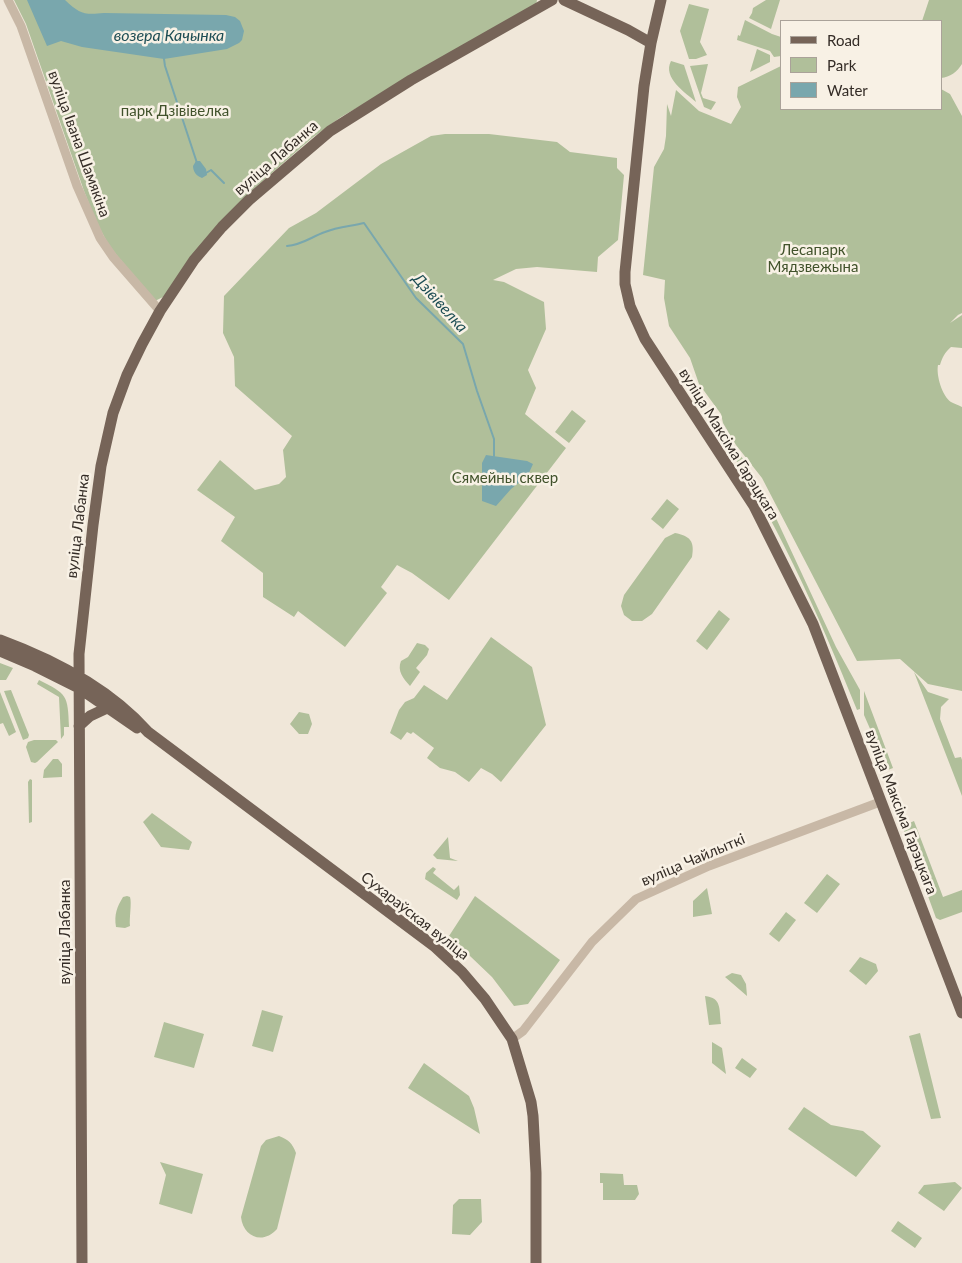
<!DOCTYPE html>
<meta charset="utf-8">
<style>
body{margin:0}
#map{position:relative;width:962px;height:1263px;overflow:hidden;background:#f0e7d9;font-family:Lato,sans-serif}
canvas{display:block}
.legend{position:absolute;left:780px;top:20px;width:162px;height:90px;box-sizing:border-box;background:#f8f1e5;border:1px solid #aaa299;margin:0;padding:6px 9px;list-style:none;font-size:15px;color:#342c26}
.legend li{display:flex;align-items:center;gap:10px;height:25px}
.legend b{width:25px;border:1px solid #aaa299}
</style>
<div id="map">
<canvas width="962" height="1263"></canvas>
<ul class="legend">
<li><b style="height:6px;background:#766458"></b>Road</li>
<li><b style="height:14px;background:#b0bf9a"></b>Park</li>
<li><b style="height:14px;background:#79a7ad"></b>Water</li>
</ul>
</div>
<script>
const c = document.querySelector('canvas').getContext('2d');
c.lineJoin = 'round';
function fill(path, color) { c.fillStyle = color; c.fill(path, 'evenodd'); }
function stroke(path, color, width, dash) { c.strokeStyle = color; c.lineWidth = width; c.lineCap = dash ? 'butt' : 'round'; c.setLineDash(dash || []); c.stroke(path); }
function drawText(font, color, halo, rows, align = 'center') {
  c.font = font + ' Lato,sans-serif'; c.lineWidth = 5; c.setLineDash([]); c.textBaseline = 'middle'; c.strokeStyle = halo; c.fillStyle = color; for (const [text, x, y, turn = 0] of rows) {
    c.save(); c.translate(x, y); c.rotate((+turn || 0) * Math.PI / 180); c.textAlign = isNaN(turn) ? turn : align; if (halo) c.strokeText(text, 0, 0); c.fillText(text, 0, 0); c.restore();
  }
}
const green = new Path2D(`
 M14,0H537L536,5L341,117L312,138L249,193L163,297L155,301L109,246L95,219L84,191L26,24Z
 M766,0H780L771,29L749,18L752,13L753,8Z
 M929,0H962V64C957,72 950,77 941,78V21H922Z
 M689,4L709,9L700,42L707,55L696,59H689L680,31Z
 M745,20L772,34L781,37V56L774,57L770,51L737,40L738,35L740,36Z
 M757,49L770,55V62L750,72Z
 M671,61L684,65L696,102C686,93 662,78 671,61Z
 M708,64L701,93L703,98L716,102L711,110L704,107L690,66Z
 M781,66V109H941V89L950,94L962,116V313L958,315L950,323L962,315V348L951,347C945,352 942,358 940,365H938C936,375 942,396 951,402C954,404 959,405 962,407V691L928,684L900,659L857,661L762,478L736,445L723,423L721,414L699,384L690,358L669,326L664,298L665,280L643,275L654,167L664,149L666,136L667,104L671,116L676,90L699,111L731,124L741,107L737,97L738,87Z
 M445,134H489L557,142L570,152L617,158V168L624,175L618,240L598,257L597,272L537,267L516,269L493,280L504,282L544,302L546,329L528,370L536,388L525,414L566,448L449,600L412,573L397,565L381,587L387,593L345,647L298,611L294,617L263,597V573L221,541L235,517L197,490L220,460L255,490L279,484L286,477L283,450L292,436L235,386L234,357L223,333L224,296L289,228L316,213L381,164L431,136Z
 M572,410L586,421L569,443L555,432Z
 M715,426L744,460L775,511V516L836,647L860,690V709L857,710C817,611 775,515 714,427Z
 M667,499L679,509L663,529L651,519Z
 M675,533C690,536 695,541 692,557L652,614L642,621H632L624,615L621,606L624,595L665,538Z
 M719,610L730,619L707,650L696,641Z
 M491,637L532,667L546,725L501,782L492,774L481,768L469,782L455,772L440,768L427,758L434,748L413,732L411,734L407,732L401,740L390,733L399,710L405,702L414,698L424,685L447,700Z
 M417,643L425,645L429,649L427,655L416,668L420,672L410,686C403,678 397,671 401,661L408,657Z
 M0,663L13,668L6,680H0Z
 M914,672L928,692L949,699L941,707L940,719L955,758L961,757L962,760V796Z
 M39,680C67,694 68,695 69,727H64V735L61,739L59,697L37,684Z
 M11,690L29,735L28,738L23,740L4,691Z
 M864,691L893,768L885,771L878,747L864,715Z
 M0,692L16,732L9,736L3,723L0,724Z
 M299,712L309,714L312,724L308,734H299L290,724Z
 M56,740L58,742L37,762L35,763L31,762L26,747L28,742L34,740Z
 M53,759H58L62,764V777L43,778L44,770Z
 M30,779L32,780V822L29,823L28,782Z
 M152,813L192,842L189,850L161,847L143,822Z
 M914,821L943,897L962,890V912L940,920L936,918L903,828L905,825Z
 M448,837L450,858L458,861L437,859L433,855Z
 M433,867L436,869L433,873L454,890L459,885L460,895L457,900L425,879L426,873Z
 M827,874L840,884L817,913L804,903Z
 M707,888L712,914L693,917V901Z
 M127,896L130,897C132,903 129,919 130,926L125,928L116,927C114,914 117,907 123,897Z
 M475,896L560,960L528,1004L514,1006L492,977L449,936Z
 M786,912L796,920L779,942L769,934Z
 M860,957L876,964L878,971L866,985L849,971Z
 M732,973L741,975L746,984L747,996L725,977Z
 M705,996C722,998 719,1009 721,1024L709,1025Z
 M262,1010L283,1016L273,1052L252,1046Z
 M164,1022L204,1034L194,1068L154,1057Z
 M920,1033L941,1118L931,1119L909,1036Z
 M712,1042L722,1048L726,1074L712,1063Z
 M742,1058L757,1069L750,1078L735,1068Z
 M424,1063L469,1096L474,1108L480,1134L408,1088Z
 M804,1107L831,1125L863,1131L881,1146L856,1177L788,1129Z
 M279,1136C289,1140 292,1143 296,1153L277,1229C263,1245 243,1237 241,1217L261,1146L266,1140Z
 M160,1162L203,1174L192,1214L159,1204L166,1175Z
 M600,1173L623,1174L624,1185H637L639,1194L635,1200H603V1183H600Z
 M955,1182L962,1188L944,1211L918,1193L924,1185Z
 M459,1199H481L482,1222L470,1235L452,1234L453,1205Z
 M898,1221L922,1238L915,1248L891,1231Z`);
const water = new Path2D(`
 M27,0H65C80,14 84,15 104,13L226,15L235,17L240,21L244,31L242,40L239,43L227,49L164,59L82,47L61,41L47,46Z
 M196,161H200L206,169L207,175L202,178C196,176 193,171 193,166Z
 M486,455L527,461L533,464L528,475L511,489L496,506L482,501V463Z`);
const stream = new Path2D(`
 M164,59L165,66L197,163
 M206,173L211,170L224,183
 M287,246C302,245 311,237 325,232C337,227 352,226 364,223L416,298L463,344L477,391L494,439V456`);
const minor = new Path2D(`
 M8,0L21,26L77,186L100,238L113,257L160,311
 M512,1039L523,1031L592,942L636,899L709,866L880,802`);
const major = new Path2D(`
 M564,0L628,30L651,43
 M661,0L651,43L644,86L625,272V284L630,306L645,339L754,506L813,624L962,1013
 M0,640C54,660 110,689 148,732L434,946L462,972L485,999L512,1039L531,1102L533,1116L536,1173V1263
 M0,651L35,666L79,688L137,728
 M79,726L90,716L107,708
 M82,1263L79,654L93,525L101,466L113,413L127,375L142,344L160,311L194,260L222,227L249,200L330,131L411,80L552,0`);
const parkNames = [
 ["парк Дзівівелка",175,111],
 ["Лесапарк",813,250],
 ["Мядзвежына",813,267],
 ["Сямейны сквер",505,478]
];
const streetNames = [
 ["вуліца Івана Шамякіна",79,144,70],
 ["вуліца Лабанка",276,158,-41],
 ["вуліца Максіма Гарэцкага",729,444,58],
 ["вуліца Лабанка",78,526,-83],
 ["вуліца Максіма Гарэцкага",901,812,69],
 ["вуліца Чайлыткі",693,860,-23],
 ["Сухараўская вуліца",415,916,38],
 ["вуліца Лабанка",65,932,-90]
];
const waterNames = [
 ["возера Качынка",169,36],
 ["Дзівівелка",440,303,48]
];
fill(green, '#b0bf9a');
fill(water, '#79a7ad');
stroke(stream, '#79a7ad', 2);
stroke(minor, '#c8b8a6', 9);
stroke(major, '#766458', 11);
drawText('15px', '#41522b', '#f8f1e5', parkNames);
drawText('15px', '#342c26', '#f8f1e5', streetNames);
drawText('italic 16px', '#1d4d54', '#f8f1e5', waterNames);
</script>
